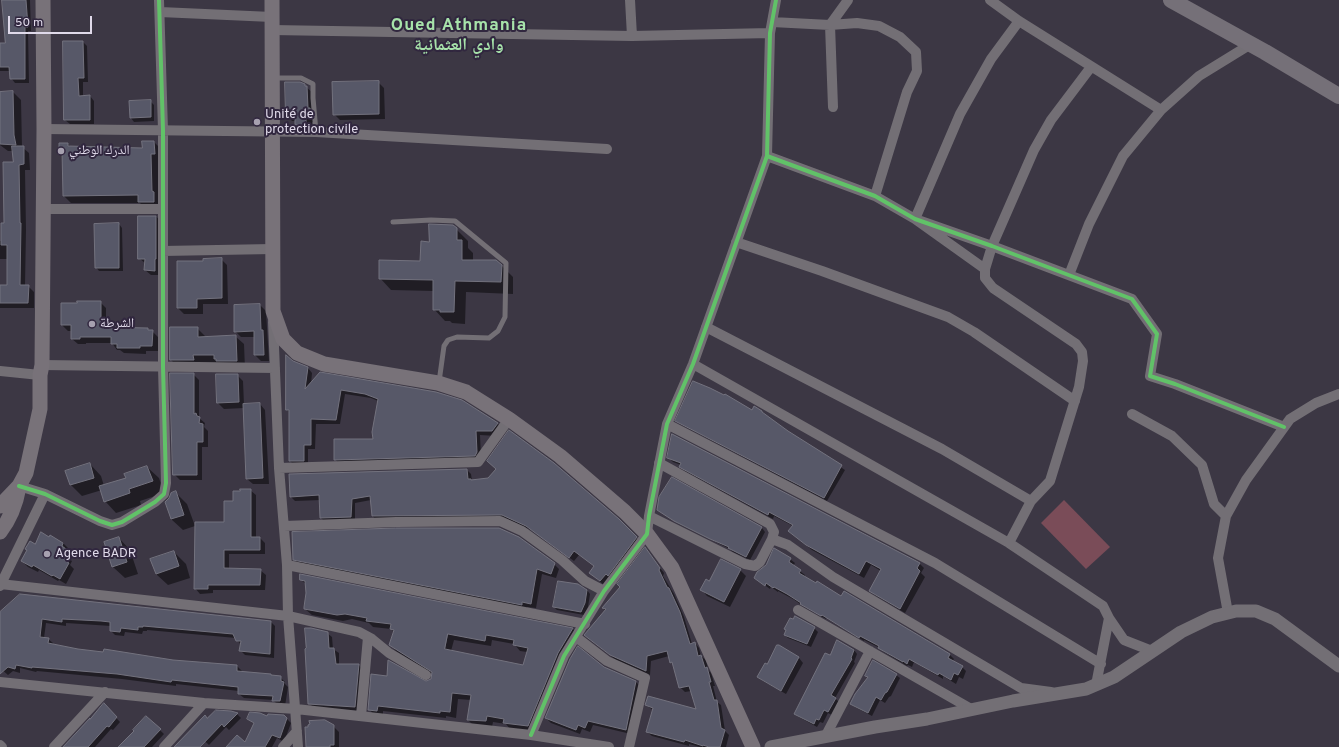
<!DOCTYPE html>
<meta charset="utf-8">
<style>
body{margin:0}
#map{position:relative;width:1339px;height:747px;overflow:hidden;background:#3c3744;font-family:Overpass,sans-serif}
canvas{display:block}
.scale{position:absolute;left:8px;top:16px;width:84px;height:18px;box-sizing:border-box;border:2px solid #e0daea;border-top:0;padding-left:5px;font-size:12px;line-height:14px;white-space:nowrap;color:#e0daea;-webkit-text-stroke:3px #31273f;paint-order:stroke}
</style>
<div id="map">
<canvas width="1339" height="747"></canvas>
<div class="scale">50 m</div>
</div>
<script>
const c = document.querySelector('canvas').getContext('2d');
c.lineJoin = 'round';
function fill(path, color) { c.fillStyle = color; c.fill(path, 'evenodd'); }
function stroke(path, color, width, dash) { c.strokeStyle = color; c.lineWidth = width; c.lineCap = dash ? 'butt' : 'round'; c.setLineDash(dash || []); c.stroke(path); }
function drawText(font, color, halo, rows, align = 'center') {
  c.font = font + ' Overpass,"Noto Naskh Arabic",sans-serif'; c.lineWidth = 4; c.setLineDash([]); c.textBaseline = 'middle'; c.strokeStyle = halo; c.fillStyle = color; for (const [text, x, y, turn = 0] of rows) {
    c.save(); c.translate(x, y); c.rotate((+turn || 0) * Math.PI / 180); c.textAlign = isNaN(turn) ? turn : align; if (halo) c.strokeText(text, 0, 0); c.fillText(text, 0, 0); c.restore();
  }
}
const green = new Path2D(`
 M1064,500L1110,547L1086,569L1041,523Z`);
const shadow = new Path2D(`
 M3,0H30L31,31H28L29,83H15L11,78L10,71H0V44H6Z
 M83,42L87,46L88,82H83V97L90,96L94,101V124H70L65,120Z
 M378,82L384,88L385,119L340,120L334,114Z
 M306,87L313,93L316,122H312V131H302L296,125V121H292L287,115Z
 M13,92L21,100L22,147L29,153L30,170H25L26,230L25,286H28L34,292V308H0V286H8V259H0V241H2L5,224L14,163L13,151H8L0,145V93Z
 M150,101L154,105V121L134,122L131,118Z
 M154,142L162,150V162H158L159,198L162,210H147L140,203H71L64,196L63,154L60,151L68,144L71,147L143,149Z
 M139,216H156L161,222L160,275H151L145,270L146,264L139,258Z
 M119,224L122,228L123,271H99L96,267Z
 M456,229L468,241V248L473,253V261L501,265L513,277V294L466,292L465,324L452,323L450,321H445L434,309V291L391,290L380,278L421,262L430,243Z
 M222,260L227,265L228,304H203V314H184L178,308L204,262Z
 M100,302L106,308V328L152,331L158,337V351H146V354L124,353L120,350H117L112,343H86V344H78L72,339V331H68L62,325Z
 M260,305L266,311L269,361H261L255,355V337H241L235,331Z
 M197,328L206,337L235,336L244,344L245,369L179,368L171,360Z
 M293,362L308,368L312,373L311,384L462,401L498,424L502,428L497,436L480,435L481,457L479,460L339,464L335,459L374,440L378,401L371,398L345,394L340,424H316L315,449H308V465H294L290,461V412L287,410Z
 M193,374L199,380V418L205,423L204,427L208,431V447H202V480H180L174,474Z
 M237,375L243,381L244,405L260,404L265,410L269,484H253L247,479L244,408L224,409L218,403Z
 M753,411L762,412L787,432L845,470L827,501L680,424L677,421Z
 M668,457L919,563L924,568L921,573L925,577L905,613L875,595L870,591L881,571L871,565L864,578L812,550L789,531L793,526L774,516L773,519L685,471L680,466L681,465L673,462Z
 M90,464L101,476L104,486L127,479L147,467L159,478L164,493L140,501L141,505L116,513L105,501L102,490L82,496L70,484Z
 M467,470L471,474L472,481L618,519L640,542L604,585L590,573L595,566L579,555L574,561L531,530L507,519L377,520L372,516L371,500L355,503V521L325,522L321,518V500L295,501L291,497L290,475Z
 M672,479L762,528L765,532L750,560L733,552L730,549L679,524L658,510Z
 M250,490L256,495V538H260L265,543V554H229V569L260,570L266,575L265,590H213V593L200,594L195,588L234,502Z
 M176,493L187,504L195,526L183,530L171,519Z
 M119,538L130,550L138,574L125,578L113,567L105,543Z
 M63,543L69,549L67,551L71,555L69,559L72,561L70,565L74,569L66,584L59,580L58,581L39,570L38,572L28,567L22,561L35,545Z
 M645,549L664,573L663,576L674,594L684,617L692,644L695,643L699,648L701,656L706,660L708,670L711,673L715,686H713L717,702L721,705L725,731L729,735L726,747H700L689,744V746L652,736L647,732L653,710L646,705L698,710L691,691L685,692L680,687L674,665L671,662L669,656L651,661L650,675L616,660L590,640L606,611L603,608L621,587Z
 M174,552L186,564L190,578L168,585L156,574L152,560Z
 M294,559L554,564L559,569L556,578L542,574L536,608L527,607V609L299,564Z
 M790,559L795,563L793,566L805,575L804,577L950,655L954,659L952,662L962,667L966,671L963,679L959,677L956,684L943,676V679L914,662L912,667L908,665L907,666L884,652L880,648L864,640V641L826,618V619L806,608L793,599L778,591V592L771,587L770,589L755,578Z
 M740,570L746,576L730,607L707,596L702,590Z
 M301,575L573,629L579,635L534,732L510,729L506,724L493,722L492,727L474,726L468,720L471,700L458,699L456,718L446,716V718L383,711V716H375L369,709L432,679L433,674L396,651L390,644L394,632L391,629L373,627L369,623L352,619L343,621L312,615L305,609L307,593V585L301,580ZM454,640L491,646L492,640L514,644L520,651L527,652L524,666L451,651Z
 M587,590L590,594L588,607L584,615L557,610L554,607Z
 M0,614L271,622L275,626L274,658L245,655L241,651V645L236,638L147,630V631H143L142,634L125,632L124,636L115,635L111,631V626L66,623V626L46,623L44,638L48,639L53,643L52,645L78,650L173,661L237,666L242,671L241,673L271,675L273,677H280L285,682V684L288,687L285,706L278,705L273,700L244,698L239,694V691L176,684V686L122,679L37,671L36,672L20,668V673L13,671L8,675L0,668Z
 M814,628L818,632L811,647L788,638L785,635Z
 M327,633L332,637L333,649L339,653V665H359L363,670L359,711L314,708L309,703Z
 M779,646L799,658L803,663L786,694L763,681L758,677L767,665Z
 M854,650L857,654L854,662L855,663L835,698L839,702L832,715L828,713L823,723L820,722L817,727L799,717L795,714L830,657Z
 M604,668L636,682L641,687L631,734L593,725L590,732L582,729L580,734L551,723L546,718Z
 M896,675L900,678L891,696L889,697L885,703L880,700L872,716L855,707L851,704L869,678L866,676Z
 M104,705L120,722L113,730L111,729L95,747H64Z
 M230,712L237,714L241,718L229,730L226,727L209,745L196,733Z
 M284,716L291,723L284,742L277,738L272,747H227L245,743L254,724L248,719Z
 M146,717L164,734L152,747H120Z
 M333,726L339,732V747H308Z`);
const building = new Path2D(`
 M2,0H26L28,27H25V79H10L9,67H0V43H5Z
 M63,41H83L84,78H78L79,96L90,95V120H64Z
 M379,81V114L333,115L332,82Z
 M285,82H300L305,84V86H307L308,108H310L311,116H306V125H295V116L286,115Z
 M13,91L14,135L16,145L0,144V92Z
 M151,100V117L130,118L129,101Z
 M142,141H154L155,154H151L152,191L154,192V202H138V195L63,196L62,151H59V143H68V146L142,148Z
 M12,146H24V164L19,165L20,223H21L20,285H29L28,303H0V285H7V245H1V223H4L3,162H13Z
 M138,216H156V259H155V271L144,270L145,259H138Z
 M119,223V268H95L94,224Z
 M429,224L453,225L457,228V240H462V260H496L502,265L501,282L455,281L454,312H440V310H433V280L379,279V260L420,261L421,241L429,242Z
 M222,258V298L197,299V308H177V261H203V259Z
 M77,301H101V327L148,328V330H153L152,346H140V348H117V344H111V337H80V339H71V325H61V303H77Z
 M260,304L261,330H263L264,355H254V331L234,332V305Z
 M170,327H198V337L236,335L237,361H216V359H214V355H193L194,360H170Z
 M286,355L293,361L308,367L305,389L320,372L436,392L462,400L498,423L492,431H476L477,452L475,456L334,460V439H373L372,432L378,399L365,394L341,390L336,420L311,419V445H304V461H289V410H286Z
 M170,373H194V414L196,413L197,416L200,417L199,423L203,424V442H197V475H173Z
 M216,374H238L239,402L217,403Z
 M693,381L710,388L724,395L725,394L752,410L754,406L762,411V412L788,431L842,465L824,498L675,421Z
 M260,403L263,478L246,479L243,404Z
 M509,430L554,463L619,519L637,537L608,576L606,574L600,581L589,573L594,566L574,551L569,558L526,526L502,515L372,516L370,496L352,499L351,517L320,518L319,495L290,497L289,474L467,469L468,479H471V480L488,478L496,469L487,461Z
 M672,434L920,563L917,568L920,571L900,609L869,591L881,569L866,561L859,574L806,545L788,531L793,525L769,512L768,515L679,467L681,463L667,458Z
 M90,463L94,478L70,485L65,471Z
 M147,466L153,481L129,489L130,493L104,502L99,486L126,478L124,474Z
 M672,477L762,527L746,557L728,548L729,547L710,539L674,521L657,510L659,497Z
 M240,489H251V537H260V550H224V568L261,569L260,585H208V589H194L195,522H224V501H233V491H240Z
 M176,491L184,515L171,519L165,502L169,498L171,493Z
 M396,528H499L519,537L555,563L551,574L537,569L531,604L522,602V605L293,560L292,532Z
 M41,532L49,537L50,535L63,543L62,546L66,549L64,553L67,555L64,560L69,563L60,579L53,575L52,576L33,565L32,567L21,561L27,550L25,549L30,541L35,544Z
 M119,537L127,562L112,567L104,542Z
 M645,547L660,568L659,570L667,587L669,588L680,612L690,644L695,642L698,656L701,655L705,668L707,667L711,682H709L714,700H717L721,728L725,730L720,747H709L703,745V746L685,740L684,742L646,732L653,708L645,705L648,696L696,709L689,686L679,688L672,662L670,663L667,651L647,656L646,671L610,655L584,635L606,609L602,608L620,587L617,584Z
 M774,548L791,558L789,562L801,570L799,573L816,583L817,581L841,596L844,591L950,654L948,658L963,666L958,675L954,673L951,680L939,673L938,675L909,659L907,664L903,661V662L878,648L879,646L860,636L859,638L822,615L821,616L800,604L801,603L787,594L774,587L773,588L766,583L765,586L754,578L757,572L766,565Z
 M174,551L179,566L156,574L150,559Z
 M721,559L741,569L724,602L700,590L706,579L709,581Z
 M300,574L573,628L558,653L528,726L503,723L504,719L487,716L486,721L467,720L471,695L452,693L450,712L440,711V713L378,706L377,711L368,710L371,674L387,676L388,660L426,681L431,679L432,672L389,645L394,630L390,629L391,624L366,621L367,618L345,614L337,615L304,609V607L306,593L305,581L300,580ZM448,634L485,641L486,635L514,640L513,645L528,648L523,665L445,649Z
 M558,581L578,584L587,590L585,603L581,612L553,607Z
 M20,594L271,621L270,654L239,651L241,641H236L233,634L143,626V627H138V630L121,628L120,632L110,631V622L101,621L62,619V622L42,619L40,637L49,638L48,643L78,649L103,652L104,649L173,660L237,665V671L271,674V675L281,676V681L284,682L280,701H272L273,696L238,694V687L172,680L171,682L117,674L32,667V668L16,665L15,669L8,667L0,674V612Z
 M795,616L815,627L807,644L784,635L786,630L784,629L790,618L793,619Z
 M305,628H311L328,632L329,648H334L336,664H359L355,707L308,704L305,649L306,648Z
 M837,640L854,650L851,658L852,659L831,695L836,698L828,712L824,710L819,720L816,719L814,724L794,714L825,653L830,655Z
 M777,645H779L799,657L781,691L757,677L765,663L767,664Z
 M578,646L604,667L636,681L626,730L588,721L585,728L578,725L576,730L545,718L570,659Z
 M873,660L897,674L887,692L885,693L881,700L876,697L868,713L850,704L855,694L868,677L865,676Z
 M104,703L117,717L109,727L107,726L88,747H63L90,718V719Z
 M216,710L231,711L238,713L224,727L222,724L200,747H174L205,715L207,718Z
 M250,712L260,713L267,716L268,714L284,715L287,718L280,738L272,735L265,747H226L237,735L245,742L254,723L247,719Z
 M146,716L161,729L144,747H118L134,731L133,730Z
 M325,720L334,725V745H330V747H306L305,727H308V725L310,724L309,721Z`);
const service = new Path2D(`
 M273,78H301L313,84V98L316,132
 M393,222L431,220L455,221L506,263L505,317L498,331L489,338L457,337L448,340L444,346L439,382`);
const minor = new Path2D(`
 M990,0L1019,21L1161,110
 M160,12L272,17
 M772,22L830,25L857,23L879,26L900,37L916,52L917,71L907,92L875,196
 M272,30L632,36L630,0
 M632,36L770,33
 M833,107L830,25L848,0
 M44,129L316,132L607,149
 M767,156L875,196L915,219L992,246L1132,299L1157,334L1150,376L1175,384L1284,427
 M42,209H163
 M736,242L822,271L948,317L974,332L1075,401
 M163,251L272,249
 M985,269L915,219L960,114L991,59L1019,21
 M1069,275L1089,224L1123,156L1161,110L1199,76L1251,44
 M273,322L279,468L287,565L288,616L298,747
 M706,327L942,449L1031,501
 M693,364L1009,543L1103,606L1109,618L1124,640L1152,651
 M42,365L275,368
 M0,371L40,375
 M1132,414L1172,436L1202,465L1214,504L1226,516
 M667,424L935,563L1101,664
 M659,463L770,524L774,532L772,539L788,545L833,577L1021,688L1051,692
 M279,468L478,462L509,419
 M19,486L45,494L100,521L112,525L122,522L155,502L164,494L166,483L163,367V130L159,0
 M649,516L745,564L755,566L760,562L772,539
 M284,526L396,522L500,521L522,531L562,560L585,581L604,591
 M1009,543L1031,501L1050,481L1079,387L1083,361L1082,352L1076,344L993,288L985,278V269L992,246L1034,150L1051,120L1091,67
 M287,565L585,624
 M0,584L288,616L359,632L372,639L389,653L426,675
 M0,586L45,494
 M798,610L973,710
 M1228,613L1218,558L1226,516L1246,480L1290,419L1316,403L1339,394
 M576,637L607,661L645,678L629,747
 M0,682L204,703L296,709L531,735L609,747
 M1096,685L1109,618
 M361,716L368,637
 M531,735L564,656L604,591L647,534L649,516L667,424L693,364L767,156L770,33L776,0
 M825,737L870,651
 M0,745L2,747
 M54,747L105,692
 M164,747L204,703
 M283,747L297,731`);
const tertiary = new Path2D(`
 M771,747L875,727L927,719L1013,701L1086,689L1114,677L1181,632L1212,617L1236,611H1256L1275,619L1339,666`);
const secondary = new Path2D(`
 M272,0L273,311L283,339L297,353L324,364L438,383L466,392L509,419L560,456L625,512L647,534L672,568L753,747
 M0,506L19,486L26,473L40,409V375L42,365L44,129L43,0
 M0,532C11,518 16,504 19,487`);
const primary = new Path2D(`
 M1171,0L1265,52L1339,96`);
const cycleway = new Path2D(`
 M767,156L875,196L915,219L992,246L1132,299L1157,334L1150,376L1175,384L1284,427
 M19,486L45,494L100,521L112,525L122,522L155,502L164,494L166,483L163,367V130L159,0
 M531,735L564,656L604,591L647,534L649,516L667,424L693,364L767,156L770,33L776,0`);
const markers = [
 [257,122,4,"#a7a1b0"],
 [61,151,4,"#a7a1b0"],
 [92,324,4,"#a7a1b0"],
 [47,554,4,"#a7a1b0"]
];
const poiNames = [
 ["Unité de",265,115],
 ["protection civile",265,130],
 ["الدرك الوطني",69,151],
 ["الشرطة",100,324],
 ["Agence BADR",55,554]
];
const districtNames = [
 ["Oued Athmania",459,27],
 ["وادي العثمانية",459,47]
];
fill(green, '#7a4c58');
fill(shadow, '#0007');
fill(building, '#575868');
stroke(building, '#73727e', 1);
stroke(service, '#736f75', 5);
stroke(minor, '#736f75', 10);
stroke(tertiary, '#736f75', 13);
stroke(secondary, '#787279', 15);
stroke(primary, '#757078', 16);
stroke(cycleway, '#61c268', 4);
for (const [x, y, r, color] of markers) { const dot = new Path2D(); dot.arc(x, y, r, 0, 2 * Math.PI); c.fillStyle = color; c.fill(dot); stroke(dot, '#31273f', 1.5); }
drawText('13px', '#e0daea', '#31273f', poiNames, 'left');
c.letterSpacing = '1px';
drawText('bold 17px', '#a7e3aa', '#31273f', districtNames);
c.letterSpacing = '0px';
</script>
